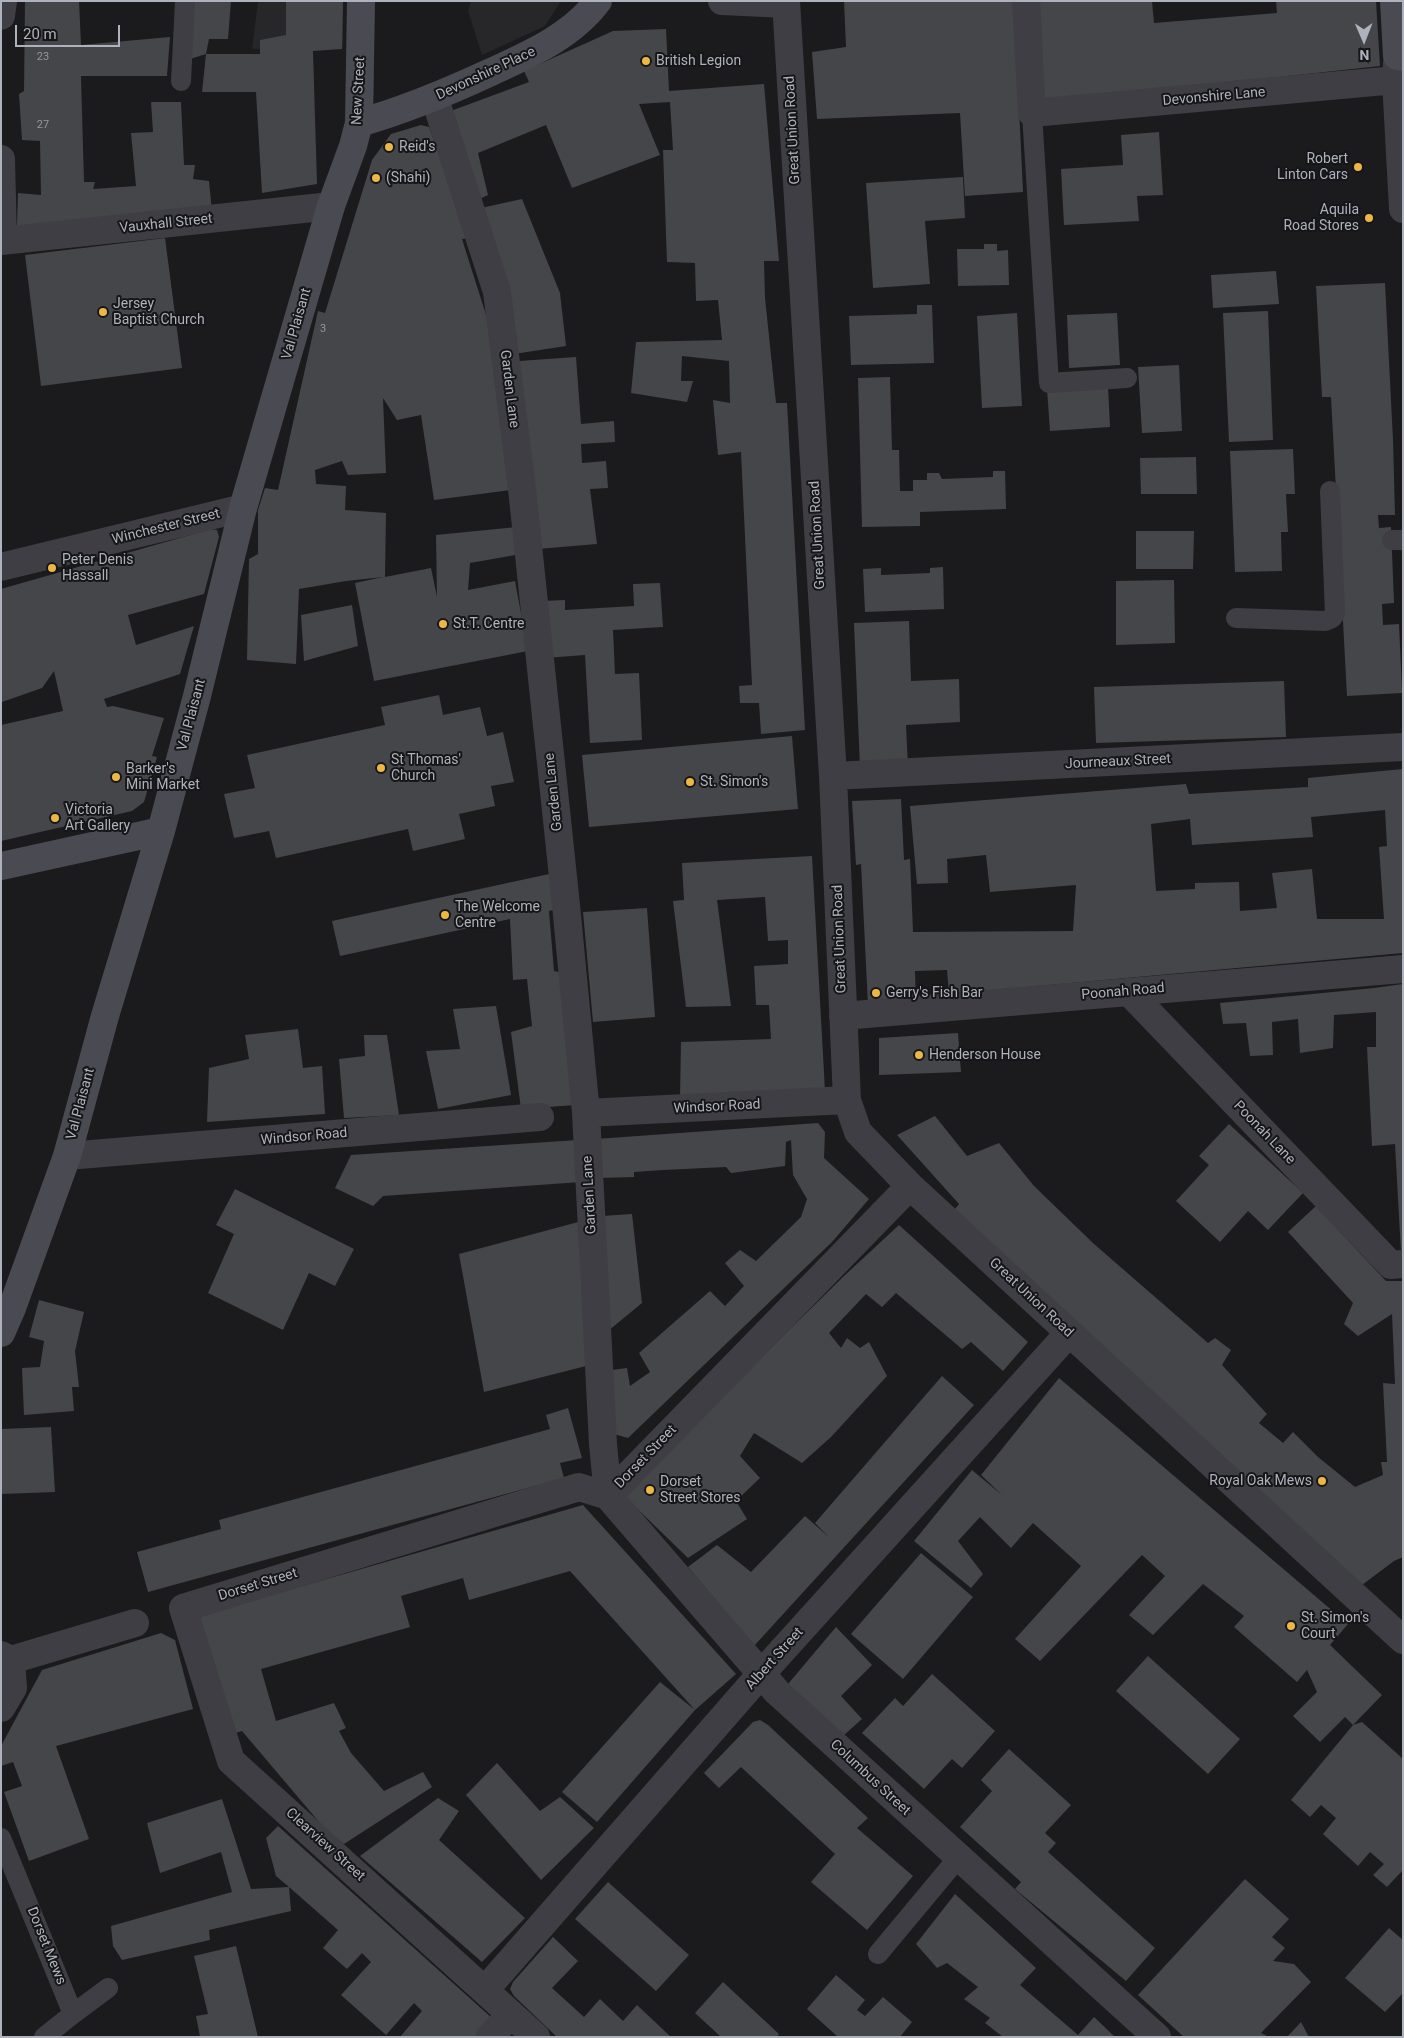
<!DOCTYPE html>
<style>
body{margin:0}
#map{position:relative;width:1404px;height:2038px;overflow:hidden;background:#1b1b1d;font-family:Roboto,sans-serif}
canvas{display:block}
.frame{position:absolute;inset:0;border:2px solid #aeb2bc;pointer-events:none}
.north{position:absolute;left:1339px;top:15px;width:50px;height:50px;-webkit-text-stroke:4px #161518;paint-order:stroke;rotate:179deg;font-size:14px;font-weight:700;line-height:20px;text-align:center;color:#aeb2bc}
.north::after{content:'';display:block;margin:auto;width:18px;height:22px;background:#aeb2bc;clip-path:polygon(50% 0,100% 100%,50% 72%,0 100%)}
.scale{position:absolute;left:15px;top:25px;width:105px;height:22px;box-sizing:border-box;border:2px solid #aeb2bc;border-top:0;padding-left:6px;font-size:15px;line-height:18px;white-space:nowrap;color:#aeb2bc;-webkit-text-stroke:4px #161518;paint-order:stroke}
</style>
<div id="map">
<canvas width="1404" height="2038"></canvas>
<div class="frame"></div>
<div class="north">N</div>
<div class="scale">20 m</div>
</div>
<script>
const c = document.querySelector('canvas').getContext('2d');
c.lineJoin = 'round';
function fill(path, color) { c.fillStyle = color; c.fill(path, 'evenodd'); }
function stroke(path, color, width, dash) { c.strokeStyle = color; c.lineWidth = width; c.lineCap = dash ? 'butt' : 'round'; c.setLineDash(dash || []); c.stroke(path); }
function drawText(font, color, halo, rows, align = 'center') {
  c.font = font + ' Roboto,sans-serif'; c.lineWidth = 4; c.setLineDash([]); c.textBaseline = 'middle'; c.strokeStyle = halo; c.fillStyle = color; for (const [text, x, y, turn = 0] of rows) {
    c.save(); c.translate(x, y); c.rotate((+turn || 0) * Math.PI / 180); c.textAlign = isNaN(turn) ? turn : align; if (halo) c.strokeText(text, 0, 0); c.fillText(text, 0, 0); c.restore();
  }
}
const built = new Path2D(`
 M258,1H343V47L252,49Z
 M471,1H561L545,26L482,55L468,11Z`);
const building = new Path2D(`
 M25,1H79L81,45L170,37L167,76H81L84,182H95L93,189L136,186L131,133L153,132L151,102H181L184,165H195L193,179L209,181L212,211L17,226L18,193L41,195L40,141L22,140L19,94L24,91Z
 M191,1H231L228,39H209L206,54L190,59Z
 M286,1H343L342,49L313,51L317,184L262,193L256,92H202L206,54H260V40L286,35Z
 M844,1H1014L1023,192L965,196L960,113L817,119L812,52L846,47Z
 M1038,1H1152L1154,23L1277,13L1276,1H1376L1380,66L1040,103Z
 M666,29L669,91L764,84L779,261H764L765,298L776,403H787L805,730L761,734L759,703H740L739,686L752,685L741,452L718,455L713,400L730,403L729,361L682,356L681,381H693L687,402L631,393L636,342L722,340L718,300L696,301L695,263L667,262L663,150H673L670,102L639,104L660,155L572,188L546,125L478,153L488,195L475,201L440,115L529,82L524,71L613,31Z
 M421,125L429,127L470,238L462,239L487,318L511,490L434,500L421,415L397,420L383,398L386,473L348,475L342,461L315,470L316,484L346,486L345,510L386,513L385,577L431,568L437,597L436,535L517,527L521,554L470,563L468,590L515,581L528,651L374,681L355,583L383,577L346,581L299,589L296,664L247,660L249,559L258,554V510L265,488L278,490L318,311L325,313L372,160L391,134Z
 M1159,132L1163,195L1137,196L1139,221L1064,225L1061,169L1123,165L1121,135Z
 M963,177L965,218L925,221L930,284L873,288L866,183Z
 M522,199L560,293L566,346L514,354L481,208Z
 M165,238L182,368L41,386L25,255Z
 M984,244H997V251L1008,250L1009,285L958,286L957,249H984Z
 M1276,271L1279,304L1213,308L1211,275Z
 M1385,283L1393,440L1395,515H1378L1379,528L1391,527L1394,603L1382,604L1383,625L1399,624L1402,693L1347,696L1331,397H1322L1316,286Z
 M917,305H932L934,363L851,365L849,316L917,314Z
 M1268,311L1273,440L1229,442L1223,313Z
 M1017,313L1022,406L982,408L977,316Z
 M1117,313L1120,365L1069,368L1067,315Z
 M576,357L581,424L614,421L615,442L581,444L582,463L606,461L608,488L590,489L597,544L538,549L519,361Z
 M1179,365L1182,431L1142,433L1138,367Z
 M890,377L892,450H899L900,491H913V480H927V473H939L942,479L993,477V471H1005L1006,509L920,512V526L862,527L858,378Z
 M1108,386L1110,427L1050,431L1047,389Z
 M1293,449L1295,494H1286L1288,532H1281L1282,571L1235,572L1230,451Z
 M1196,457L1197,494H1141L1140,458Z
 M211,529L217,530L219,537L204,594L128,615L136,645L194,626L180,674L104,699L107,707L113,706L164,718L152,756L157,757L144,802L132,811L1,841V725L63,711L54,671L42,688L2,702L1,589Z
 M1136,531H1194L1193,569H1136Z
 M943,567L944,609L865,612L863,569L881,568V575L930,573V568Z
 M1174,580L1175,643L1116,645V581Z
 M660,583L663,627L613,630L615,674L639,673L642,740L590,743L585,655L545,658L542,601L565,600V610L634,606L633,584Z
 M352,605L358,646L304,661L301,615Z
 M909,621L911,681L959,679L960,722L906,725L908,767L860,768L854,623Z
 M1284,681L1286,737L1096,743L1094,687Z
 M439,695L443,715L480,707L487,736L503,732L514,782L491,786L495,806L459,814L465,839L413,851L408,829L276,858L269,831L234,838L224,794L255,788L247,755L385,725L381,707Z
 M792,736L798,809L589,827L582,755Z
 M1403,769V953L949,994L947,970L915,971L916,1003L868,1005L861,864L856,865L852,801L901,799L904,860L910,859L913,932L1073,931L1076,885L990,892L986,855L947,859L948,883L917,884L910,806L1186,784L1189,794L1308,787V778ZM1385,810L1387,846L1379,847L1384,919H1317L1312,869L1272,873L1277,908L1240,911L1239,882L1195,883V889L1156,891L1151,824L1190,819L1192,845L1313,837L1311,817Z
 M812,856L825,1091L680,1098L681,1042L771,1039L769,1005H756L754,966L788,964V940L768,941L765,897L717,900L731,1006L686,1007L673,901L684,900L682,863Z
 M549,874L557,909L549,911L554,971L563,973L575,1105L521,1109L511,1032L532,1026L527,979L513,980L510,919L340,956L332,921Z
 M647,908L655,1017L593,1022L583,912Z
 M1403,984V1253H1401L1395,1144L1372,1146L1367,1047H1376V1012L1334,1015L1333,1048L1300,1053L1298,1019L1272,1022L1273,1055L1250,1056L1246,1023L1223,1024L1220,1003L1374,988Z
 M496,1006L511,1095L438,1109L426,1051L460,1049L453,1009Z
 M298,1029L303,1068L322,1066L325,1114L207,1122L209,1068L249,1059L245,1035Z
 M958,1033L961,1072L879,1075V1038Z
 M364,1035H387L399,1115L344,1118L339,1059L365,1056Z
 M935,1116L967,1156L999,1143L1034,1186L1094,1244L1208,1343L1215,1338L1231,1350L1222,1365L1267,1414L1259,1423L1283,1443L1293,1432L1318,1457L1355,1487L1383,1475L1381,1462H1387L1383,1383L1395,1384L1392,1314L1358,1336L1344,1324L1353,1303L1288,1232L1316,1206L1386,1281H1403V1557L1394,1561L1362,1585L951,1214L959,1204L897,1135Z
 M818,1123L825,1132L824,1158L869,1199L832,1242L628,1438L607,1432L604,1371L627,1368L630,1386L650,1372L639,1353L710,1291L725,1306L744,1286L725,1263L740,1250L756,1261L801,1217L807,1199L793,1175L791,1140L786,1142L785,1166L731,1173L726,1167L663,1170L634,1172V1177L599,1178L596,1139Z
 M1229,1124L1303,1193L1268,1230L1248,1211L1220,1242L1176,1201L1209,1165L1199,1156Z
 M578,1140L581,1182L383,1196L373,1206L335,1188L351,1155Z
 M235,1189L354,1249L335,1286L309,1273L283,1330L208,1293L234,1234L216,1225Z
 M632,1214L642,1303L608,1331L602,1216Z
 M582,1221L590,1365L484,1392L459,1254Z
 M899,1225L1028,1342L1003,1371L971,1342L962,1349L896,1293L882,1307L866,1294L829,1333L841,1348L847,1338L860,1348L869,1342L887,1376L831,1437L802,1463L754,1433L740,1456L760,1478L736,1501L747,1519L688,1558L622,1494L844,1276Z
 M39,1300L84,1312L75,1351L79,1387H72L74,1411L24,1415L22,1368L40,1367L44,1341L29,1337Z
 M942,1376L974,1405L754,1646L688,1567L717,1545L751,1572L805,1516L830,1538L815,1523Z
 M1059,1378L1348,1624L1330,1645L1382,1695L1353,1725L1345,1717L1320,1742L1293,1716L1317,1692L1307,1670L1297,1682L1234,1627L1244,1616L1203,1584L1153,1635L1129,1615L1165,1576L1142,1555L1040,1661L1015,1639L1081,1566L1033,1523L1011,1548L980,1517L958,1541L983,1574L971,1588L914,1541L972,1470L1002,1495L981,1475Z
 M568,1408L582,1458L560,1463L564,1478L148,1592L137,1552L221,1529L219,1520L550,1429L546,1415Z
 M51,1427L55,1492L1,1494V1429Z
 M583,1505L736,1674L695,1710L570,1571L469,1600L463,1578L401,1596L410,1627L261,1669L276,1721L334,1703L346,1728L339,1731L351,1753L384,1791L423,1772L432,1787L344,1844L325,1829L242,1731L222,1737L188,1619Z
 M921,1553L973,1597L903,1679L851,1634Z
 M836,1627L872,1665L841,1696L862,1719L844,1735L788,1684Z
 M161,1633L175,1640L193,1709L56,1746L89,1839L29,1861L4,1792L22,1786L13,1762L1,1766V1746L42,1670Z
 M1148,1656L1240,1739L1208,1774L1116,1691Z
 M932,1674L995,1731L962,1768L952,1759L924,1789L862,1733L895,1698L903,1706Z
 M660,1682L695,1710L597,1822L562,1792Z
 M760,1720L768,1725L868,1818L857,1828L913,1876L867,1930L811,1882L835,1854L741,1767L719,1788L704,1773L753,1722Z
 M1362,1722L1403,1759V1870L1387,1887L1373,1875L1384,1864L1370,1852L1358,1866L1323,1834L1336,1818L1321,1805L1310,1817L1291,1800L1353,1725Z
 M1009,1749L1071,1805L1045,1833L1056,1843L1048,1852L1155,1948L1126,1981L1015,1889L1021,1882L960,1827L992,1791L981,1780Z
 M497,1763L540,1811L560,1797L594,1828L541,1880L466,1795Z
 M438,1798L459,1811L439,1840L525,1918L482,1962L360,1856Z
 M222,1799L251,1889L289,1887L276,1876L266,1838L278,1826L493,2019L478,2037H400L422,2011L414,2003L386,2035L341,1995L371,1962L362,1953L347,1969L323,1948L338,1930L289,1887L291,1911L209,1930L210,1940L122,1960L113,1946L111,1926L232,1892L221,1852L160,1873L147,1823Z
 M1245,1879L1289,1919L1272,1937L1285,1948L1273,1961L1294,1964L1311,1982L1261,2033L1269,2037H1184L1138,1995Z
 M608,1882L689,1955L656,1991L575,1919Z
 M955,1894L1036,1968L1020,1985L1078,2035L1094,2017L1115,2037H1003L985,2023L990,2018L964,1999L978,1987L947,1963L937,1968L916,1944Z
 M1389,1928L1403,1940V1993L1385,2012L1345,1978Z
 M553,1937L578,1961L552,1988L584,2017L600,1999L623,2021L637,2005L671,2037H557L514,1996L510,1989L513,1982Z
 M236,1946L258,2037H200L196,2016L208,2014L194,1956Z
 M836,1975L865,2000L857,2010L865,2016L883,1997L912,2022L900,2037H838L807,2009Z
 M723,1982L779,2034L777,2037H721L695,2013Z
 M1301,2022L1309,2037H1287Z`);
const service = new Path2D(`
 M181,81L185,1
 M1032,113L1049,383L1127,378
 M1392,540H1403
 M1236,618L1325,621L1332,618L1335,614L1330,491
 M1,1838L73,2014L108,1988
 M878,1954L958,1858
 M44,2037L73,2014`);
const minor = new Path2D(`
 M722,1L786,4
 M786,1L833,776L847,1100L858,1132L910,1186L1403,1640
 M1026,1L1032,113L1396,80
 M1,16L3,1
 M1397,63L1396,80L1403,209
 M435,99L497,292L522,489L566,905L586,1113L603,1444L608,1496L777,1692L1157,2037
 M1,159L3,241
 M1,241L331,206
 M1,567L243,508
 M833,776L1403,747
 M1129,992L1391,1265L1403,1264
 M843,1016L1403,969
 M586,1113L847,1100
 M67,1156L540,1117
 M1,1655L11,1660L135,1623
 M1,1708L13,1688L11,1660
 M485,1990L761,1674L1069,1333
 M490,2037L511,2014
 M536,2037L231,1761L183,1608L579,1487L608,1496L910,1186`);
const secondary = new Path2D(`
 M1394,1L1397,56L1403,57
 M359,123C405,110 448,92 491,72C530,54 572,36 598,1
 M1,866L161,831
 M1,1333L12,1308L67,1156L105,1016L161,831L197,696L243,508L331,206L353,146L359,123L361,1`);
const markers = [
 [646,61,5,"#ecb843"],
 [389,147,5,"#ecb843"],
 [1358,167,5,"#ecb843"],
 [376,178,5,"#ecb843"],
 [1369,218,5,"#ecb843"],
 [103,312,5,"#ecb843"],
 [52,568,5,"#ecb843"],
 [443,624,5,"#ecb843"],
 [381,768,5,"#ecb843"],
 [116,777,5,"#ecb843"],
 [690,782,5,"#ecb843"],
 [55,818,5,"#ecb843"],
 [445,915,5,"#ecb843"],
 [876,993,5,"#ecb843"],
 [919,1055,5,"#ecb843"],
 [1322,1481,5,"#ecb843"],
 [650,1490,5,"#ecb843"],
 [1291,1626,5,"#ecb843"]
];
const numberNames = [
 ["23",43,57],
 ["27",43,125],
 ["3",323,329]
];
const poiNames = [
 ["British Legion",656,61],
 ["Reid's",399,147],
 ["Robert",1348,159,"right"],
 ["Linton Cars",1348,175,"right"],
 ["(Shahi)",386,178],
 ["Aquila",1359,210,"right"],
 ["Road Stores",1359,226,"right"],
 ["Jersey",113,304],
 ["Baptist Church",113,320],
 ["Peter Denis",62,560],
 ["Hassall",62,576],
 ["St.T. Centre",453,624],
 ["St Thomas'",391,760],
 ["Church",391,776],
 ["Barker's",126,769],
 ["Mini Market",126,785],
 ["St. Simon's",700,782],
 ["Victoria",65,810],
 ["Art Gallery",65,826],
 ["The Welcome",455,907],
 ["Centre",455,923],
 ["Gerry's Fish Bar",886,993],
 ["Henderson House",929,1055],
 ["Royal Oak Mews",1312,1481,"right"],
 ["Dorset",660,1482],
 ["Street Stores",660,1498],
 ["St. Simon's",1301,1618],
 ["Court",1301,1634]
];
const streetNames = [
 ["Devonshire Place",486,74,-25],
 ["New Street",359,91,-87],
 ["Devonshire Lane",1214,97,-5],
 ["Great Union Road",793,130,-93],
 ["Vauxhall Street",166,224,-6],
 ["Val Plaisant",297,324,-74],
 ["Garden Lane",509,389,83],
 ["Winchester Street",166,527,-14],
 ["Great Union Road",818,535,-93],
 ["Val Plaisant",192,715,-75],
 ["Journeaux Street",1118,762,-3],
 ["Garden Lane",554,792,-96],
 ["Great Union Road",840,939,-92],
 ["Poonah Road",1123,992,-5],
 ["Val Plaisant",81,1104,-75],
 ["Windsor Road",717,1107,-3],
 ["Poonah Lane",1264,1133,46],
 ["Windsor Road",304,1137,-5],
 ["Garden Lane",590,1195,-93],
 ["Great Union Road",1031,1298,43],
 ["Dorset Street",646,1457,-46],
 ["Dorset Street",258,1585,-17],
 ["Albert Street",775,1659,-48],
 ["Columbus Street",870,1778,43],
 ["Clearview Street",325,1845,42],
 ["Dorset Mews",46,1946,68]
];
fill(built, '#27272a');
fill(building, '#45464a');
stroke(service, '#3e3e44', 20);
stroke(minor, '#3e3e44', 28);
stroke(secondary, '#4a4b52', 28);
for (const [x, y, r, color] of markers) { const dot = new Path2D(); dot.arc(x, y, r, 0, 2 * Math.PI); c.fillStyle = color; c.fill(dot); stroke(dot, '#161518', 2); }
drawText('11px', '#9497a0', null, numberNames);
drawText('14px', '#aeb2bc', '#161518', poiNames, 'left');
drawText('14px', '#aeb2bc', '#161518', streetNames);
</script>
